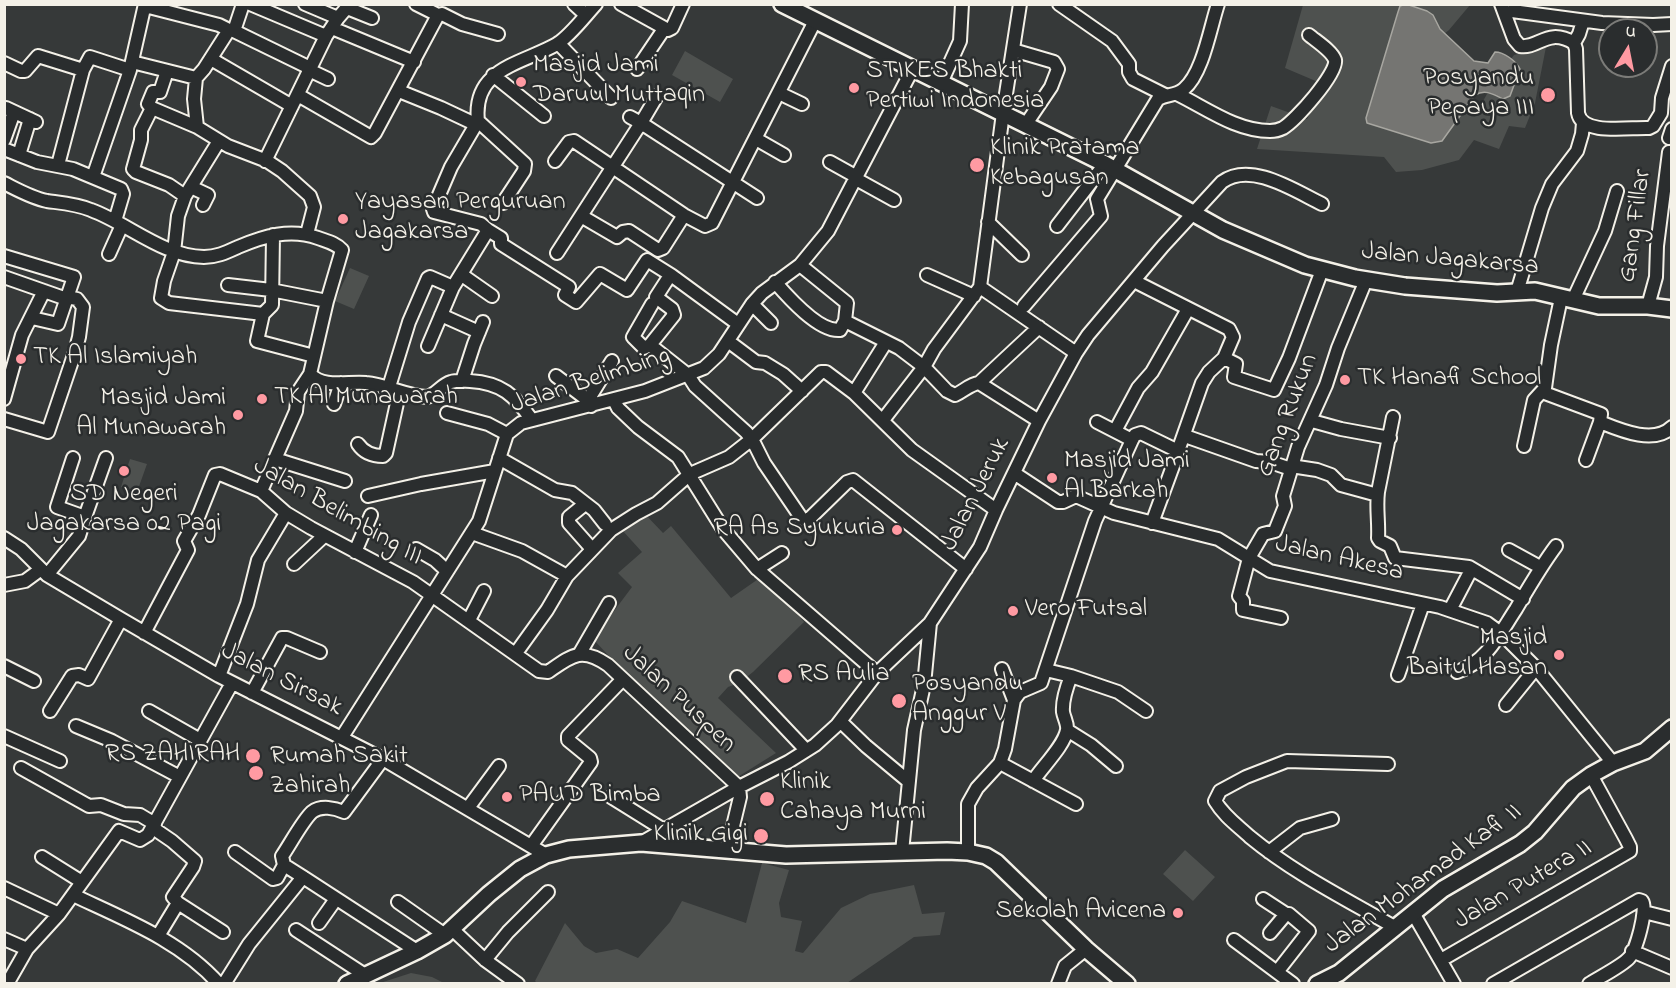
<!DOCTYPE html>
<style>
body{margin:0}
#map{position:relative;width:1676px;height:988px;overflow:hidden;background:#363939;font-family:"Indie Flower",sans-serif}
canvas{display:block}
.frame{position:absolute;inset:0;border:6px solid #f4f1e8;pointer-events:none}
.north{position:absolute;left:1598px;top:18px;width:60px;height:60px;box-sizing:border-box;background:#2a2d2e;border:2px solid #7b7b78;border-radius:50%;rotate:10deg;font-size:16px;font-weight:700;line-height:24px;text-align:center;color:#f4f1e8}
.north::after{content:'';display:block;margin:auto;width:21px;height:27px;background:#ff9aa2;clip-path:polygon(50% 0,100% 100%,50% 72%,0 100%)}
</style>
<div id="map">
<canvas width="1676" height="988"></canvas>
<div class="frame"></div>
<div class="north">U</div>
</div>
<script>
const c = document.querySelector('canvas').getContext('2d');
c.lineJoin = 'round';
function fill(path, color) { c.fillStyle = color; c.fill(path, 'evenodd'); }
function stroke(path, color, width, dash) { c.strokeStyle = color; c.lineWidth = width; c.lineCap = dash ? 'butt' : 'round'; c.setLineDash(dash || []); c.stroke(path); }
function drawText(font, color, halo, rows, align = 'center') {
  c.font = font + ' "Indie Flower",sans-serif'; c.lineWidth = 5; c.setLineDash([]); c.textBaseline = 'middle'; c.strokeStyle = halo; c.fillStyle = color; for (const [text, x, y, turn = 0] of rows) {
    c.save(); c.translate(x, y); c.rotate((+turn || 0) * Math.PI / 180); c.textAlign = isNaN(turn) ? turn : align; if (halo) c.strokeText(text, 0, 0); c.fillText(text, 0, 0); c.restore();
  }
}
const green = new Path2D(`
 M1303,5H1470L1449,30L1427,48L1456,111L1478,110L1496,78L1514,55L1546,47L1535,103L1525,128L1509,126L1499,149L1474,140L1459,160L1422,170L1396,172L1384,157L1257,149L1271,106L1307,119L1325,85L1285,68Z
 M685,51L733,79L720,102L672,75Z
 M350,268L369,276L354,309L335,301Z
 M130,459L147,464L137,492L121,487Z
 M643,512L663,533L671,526L731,598L764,575L804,622L753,672L739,683L728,687L718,698L776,753L736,778L638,687L593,639L632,587L618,573L642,552L622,530Z
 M1185,850L1215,877L1193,901L1163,874Z
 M762,863L789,870L779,903L781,917L802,921L795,951L803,953L841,908L870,894L914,885L922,914L945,912L940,935L914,937L847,983L538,984L535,981L565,923L584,946L596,953L617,949L638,958L670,922L682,901L746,923Z
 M411,973L432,977L444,983H380Z`);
const water = new Path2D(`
 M1406,4L1427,11L1433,15L1440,29L1474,61L1488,63L1495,52C1504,52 1516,61 1520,69L1510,96L1503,99C1493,94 1485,89 1475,95L1442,141L1431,143L1367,123L1366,118L1398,12L1400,6Z`);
const minor = new Path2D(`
 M243,4L234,31L310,68
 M250,4L326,36
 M305,4L338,18
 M416,4L438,15
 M574,4L586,15
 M621,4L668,30L672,28L683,4
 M1059,4L1112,41L1129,64V72L1133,79L1165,95
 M1501,4L1514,39L1520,46C1539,49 1547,27 1574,43L1576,49L1578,113C1582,136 1630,127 1649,128L1653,126L1661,113
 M145,6L219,25L227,29V33L204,69L196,78L194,99L197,127L228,146L267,161L282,171L310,196L314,207L307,234
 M347,8L372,18
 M1512,11L1602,23L1653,25L1672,24
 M332,28L414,62
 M558,43L611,98
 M1574,43L1579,34L1583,21
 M1013,50L1054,62L1058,69L1051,87L1026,124
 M211,59L292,106
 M132,62L196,78
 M4,63L21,71H25L38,56L83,70L58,165
 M637,69L664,29
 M83,70L90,57L130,70
 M309,70L328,79
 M167,71L160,92H153L148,104L152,108L141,130V140L133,169L136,172L169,185L185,196
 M493,75L544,116
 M941,83L960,41L962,4
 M399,91L441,108L475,124
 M779,93L802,104
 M1177,94C1206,108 1236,131 1270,131C1274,131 1279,130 1283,128C1295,121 1338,73 1335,60C1332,51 1316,41 1309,35
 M298,95L371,137L375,133L438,15L442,14L462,24L498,34
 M657,96L641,123L757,198
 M6,108L36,122
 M152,108L197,127
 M1661,113L1662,98L1672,66
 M478,121L451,167L433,209L434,212L481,224L488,230L501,238V244L569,287L565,295L576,302L600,274L627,290L647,260L671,275L738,324
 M478,121C472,68 522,64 557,44C570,36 585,16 596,4
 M478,121L525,164L524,171L503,203
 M1669,138L1672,129
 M756,139L784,155
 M4,140L14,112
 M219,141L185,196L178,216L174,252L164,281L161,298L169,303L263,314
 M4,149L37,162L73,169L121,189L123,194L115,221
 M19,155L30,119
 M265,161L326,36L338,18L350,4
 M555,161L569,142L574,141L684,215L705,226L712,223L815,21
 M830,162L857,177
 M93,177L130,70L145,4
 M856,179L894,200
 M4,183C18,190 32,198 47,201C62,203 77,204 91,210C129,224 162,256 204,257C217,257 227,252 238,247C264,236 290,228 318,238C326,241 336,243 342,250L327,301L310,374L298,392L296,411L261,491
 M191,187L208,195L203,205
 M581,216L617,237L623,232L629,231L658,250L663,248L684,215
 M988,222L1022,255
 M1057,226L1105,164
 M273,235L272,305L263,314L257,341L314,356
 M557,253L641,123L630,117
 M109,254L122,225
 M4,256L74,277L58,324L32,318
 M462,275L492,296
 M927,275L974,296
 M4,277L61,297
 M667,280L656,297L672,309L674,315L650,345L688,375L695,386L746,432L752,439L764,463L802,519L808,520L847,482L853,480L966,569
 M775,282C788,297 819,332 840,330L845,321L847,303L800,265
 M228,285L271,290L327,301
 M980,287L1076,353
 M1517,292L1542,208L1552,184L1577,151L1582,134L1583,123
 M1573,300L1605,231L1617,191
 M752,304L771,323
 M1024,306L1101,216L1097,199L1158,99C1167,94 1176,96 1184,89C1203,73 1210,28 1218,4
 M1648,306L1656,277L1657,246L1669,152L1672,153
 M441,315L479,332
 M845,321L899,348L924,367L947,391L955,395C964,391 970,384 979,383L1039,421
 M728,341L756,362L765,363L783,374L802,391
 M650,345L644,348L633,337L652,304
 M428,346L453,287
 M1224,358L1236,364L1234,377L1274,390L1289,358L1322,270
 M310,374C323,389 349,381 366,383C387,385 406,396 427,397C436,395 441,385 451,382C457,380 464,381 470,381C502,383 514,395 532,420
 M556,376L589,401L591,406
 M462,381L474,344L483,322
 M979,383L1039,327
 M1542,392L1601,414L1600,422C1620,430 1654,445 1672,427
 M854,393L912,450L996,510
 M4,399L22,335L44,291
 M588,400L612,361
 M614,400L618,408L638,427L678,457L723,529L757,569L877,673
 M334,404L341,383
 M447,413L488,424L507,434
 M4,419L48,432L75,352L79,337L83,307L77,299L67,297
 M883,420L924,367L934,349L980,287L1003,113L1020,4
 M1312,421L1341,429L1390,438
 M1097,422L1132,440L1135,435L1141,433L1178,451L1202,383L1209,372L1224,358L1233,337L1229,329L1134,281
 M1115,431L1138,388L1152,372L1188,309
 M1185,436L1256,461L1270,462L1291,469
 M358,444C364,453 372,456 383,456L386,453L397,403L396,396L389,387L409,322L428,278L430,277L453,287L488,230
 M1524,446L1534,400L1545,388L1551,345L1561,298
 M499,458L555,490L572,493L594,510L605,524
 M275,459L345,481
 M1586,460L1600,422
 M1291,466L1317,470L1331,475L1341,485L1374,494L1378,492L1393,417
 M1014,473L1058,502H1063L1076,496L1114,513L1218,539L1270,571L1440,607L1487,623L1502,634L1536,668L1613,763
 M1378,492C1376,508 1379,522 1378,538L1380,541L1390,546L1395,558L1469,567L1471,570L1450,610
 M368,496L421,484L495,471
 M585,504L569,517V523L592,549
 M85,517L106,458
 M1152,523L1177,455
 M472,533L522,551L567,576
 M4,538L21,549L47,575L121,619L219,676L383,759L546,855
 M416,549L435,560L447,571
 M1509,550L1540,567
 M355,552L371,515
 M294,564L324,536
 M1469,567L1523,599
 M757,569L782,553
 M47,575L79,536L85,517L57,507L73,458
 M4,585L25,581L40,570
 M1281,618L1243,610V601L1239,596L1249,558L1263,534L1275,531L1285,506L1283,496L1298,447L1326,385L1338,348L1366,280
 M469,620L484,591
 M144,633L188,550L184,541L199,515L215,475L220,474L261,491L286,513L311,528L413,582L539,671L548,672C571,656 581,646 608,665L739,787L740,797L727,851
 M516,653L547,610L567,576L611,530L636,514L657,503L690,474L729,457L752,439L821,372H826L854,393L886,342
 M580,653L609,603
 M4,666L34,681
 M1002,669L1014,700
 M1046,670L1071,676L1118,692L1146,711
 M1457,672C1487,662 1500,633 1516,609C1529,587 1541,566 1556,546
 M1398,675L1423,604
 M219,676L247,604L258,560L286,513
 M737,677L806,750
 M252,693L282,638H287L320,652
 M1506,705L1536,668
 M50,711L72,676L79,675L88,679L121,619
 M149,711L200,740
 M840,721L866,746L908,781
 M76,726L112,741L180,777
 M1067,730L1091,745L1116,766
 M4,736L60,761
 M342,737L479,521L507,434L521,423L645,391L704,368L719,354L752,304L762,293L800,265L828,231L912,70
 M383,759L344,812C335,808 321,805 312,812C303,820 289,846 282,856L284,865L303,877L417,951
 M1000,763L1076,804
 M1388,764L1287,761L1246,777L1220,791L1215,801C1224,816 1237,825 1250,837C1295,874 1346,899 1396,928
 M21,768L89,806L101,805L124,814L140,815L155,824
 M1033,781C1043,766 1064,746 1067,730C1068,724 1064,718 1063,712C1062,700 1067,686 1071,676
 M611,797L664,830
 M468,808L499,766
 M153,828L172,841L195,861L193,867L173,897L178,903L223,932
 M641,843L739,787L788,762L815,745L837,725L877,673L930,623L980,547L996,510L1039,421L1076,353L1088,335L1163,246L1222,182C1251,161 1295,191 1322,204
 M531,846L591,762L590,758L568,740V736L622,680
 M235,852L273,879L277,878L284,865
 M902,852L914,730L924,685L930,623
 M968,852V804L977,788L1000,763L1005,749L1014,700L1020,692L1041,683L1095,521L1132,440
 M1269,852L1300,828L1332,819
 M42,857L82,882
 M4,888L59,914
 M73,895C124,919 181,941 219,984
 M1263,899L1286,914
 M398,902L445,935
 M1644,912L1672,919
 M1413,913L1454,984
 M319,923L336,899
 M452,929L485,960L518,984
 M296,930L365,975
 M1270,933L1286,914H1289L1309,931L1277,972
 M158,936L178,903
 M4,939L27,949
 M1234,940L1293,984
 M1632,951L1672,968
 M485,960L508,932L548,892
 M1441,960L1630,851V847L1626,839L1591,775
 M7,984L27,949L59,914L119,831L140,840L148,835L232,683
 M224,984L249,944L303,877
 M1058,984L1065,966L1086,949
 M1493,984L1639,900L1642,901C1648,909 1636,951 1629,958C1622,966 1598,978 1589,984`);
const major = new Path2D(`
 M782,4L1105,164L1223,230L1305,265L1355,278L1405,286L1497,293L1535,291L1599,306H1648L1672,309
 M347,984L417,951L445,935L489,894L520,869L546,855L569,849L641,843L786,855L947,851L968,852L986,856L996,862L1086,949L1127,984
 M1317,984L1339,973L1443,889L1520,844L1535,832L1573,788L1591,775L1613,763L1645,751L1672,728`);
const markers = [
 [521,82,6,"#ff9aa2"],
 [854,88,6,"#ff9aa2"],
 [1548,95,8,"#ff9aa2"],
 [977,165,8,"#ff9aa2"],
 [343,219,6,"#ff9aa2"],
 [21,359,6,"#ff9aa2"],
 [1345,380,6,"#ff9aa2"],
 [262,399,6,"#ff9aa2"],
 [238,415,6,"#ff9aa2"],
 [124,471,6,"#ff9aa2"],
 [1052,478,6,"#ff9aa2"],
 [897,530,6,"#ff9aa2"],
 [1013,611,6,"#ff9aa2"],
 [1559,655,6,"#ff9aa2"],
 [785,676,8,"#ff9aa2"],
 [899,701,8,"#ff9aa2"],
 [253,756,8,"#ff9aa2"],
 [256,773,8,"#ff9aa2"],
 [507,797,6,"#ff9aa2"],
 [767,799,8,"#ff9aa2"],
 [761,836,8,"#ff9aa2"],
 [1178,913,6,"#ff9aa2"]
];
const poiNames = [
 ["Masjid Jami",533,67],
 ["Daruul Muttaqin",533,97],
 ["STIKES Bhakti",866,73],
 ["Pertiwi Indonesia",866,103],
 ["Posyandu",1534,80,"right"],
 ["Pepaya III",1534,110,"right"],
 ["Klinik Pratama",990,150],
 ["Kebagusan",990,180],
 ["Yayasan Perguruan",355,204],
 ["Jagakarsa",355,234],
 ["TK Al Islamiyah",33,359],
 ["TK Hanafi School",1357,380],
 ["TK Al Munawarah",274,399],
 ["Masjid Jami",226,400,"right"],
 ["Al Munawarah",226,430,"right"],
 ["Masjid Jami",1064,463],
 ["Al Barkah",1064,493],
 ["SD Negeri",124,496,"center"],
 ["Jagakarsa 02 Pagi",124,526,"center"],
 ["RA As Syukuria",885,530,"right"],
 ["Vero Futsal",1025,611],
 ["Masjid",1547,640,"right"],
 ["Baitul Hasan",1547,670,"right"],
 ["RS Aulia",798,676],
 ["Posyandu",912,686],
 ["Anggur V",912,716],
 ["RS ZAHIRAH",240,756,"right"],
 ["Rumah Sakit",270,758],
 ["Zahirah",270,788],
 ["Klinik",780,784],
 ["Cahaya Murni",780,814],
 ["PAUD Bimba",519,797],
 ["Klinik Gigi",748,836,"right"],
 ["Sekolah Avicena",1166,913,"right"]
];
const streetNames = [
 ["Gang Fillar",1637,226,-82],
 ["Jalan Jagakarsa",1450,261,5],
 ["Jalan Belimbing",591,382,-18],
 ["Gang Rukun",1289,416,-69],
 ["Jalan Jeruk",977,495,-63],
 ["Jalan Belimbing III",337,513,30],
 ["Jalan Akesa",1339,560,13],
 ["Jalan Sirsak",281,681,27],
 ["Jalan Puspen",678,700,43],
 ["Jalan Mohamad Kafi II",1424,880,-36],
 ["Jalan Putera II",1524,886,-30]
];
fill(green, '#4e514f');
fill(water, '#757572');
stroke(water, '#a8a7a1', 1.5);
stroke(minor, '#f4f1e8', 16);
stroke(major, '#f4f1e8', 20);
stroke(minor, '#2a2d2e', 12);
stroke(major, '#2a2d2e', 15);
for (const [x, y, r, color] of markers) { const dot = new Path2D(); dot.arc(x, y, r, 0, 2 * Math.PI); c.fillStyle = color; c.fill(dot); stroke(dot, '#2a2d2e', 2); }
drawText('26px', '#f4f1e8', '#2a2d2e', poiNames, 'left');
drawText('26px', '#f4f1e8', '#2a2d2e', streetNames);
</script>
